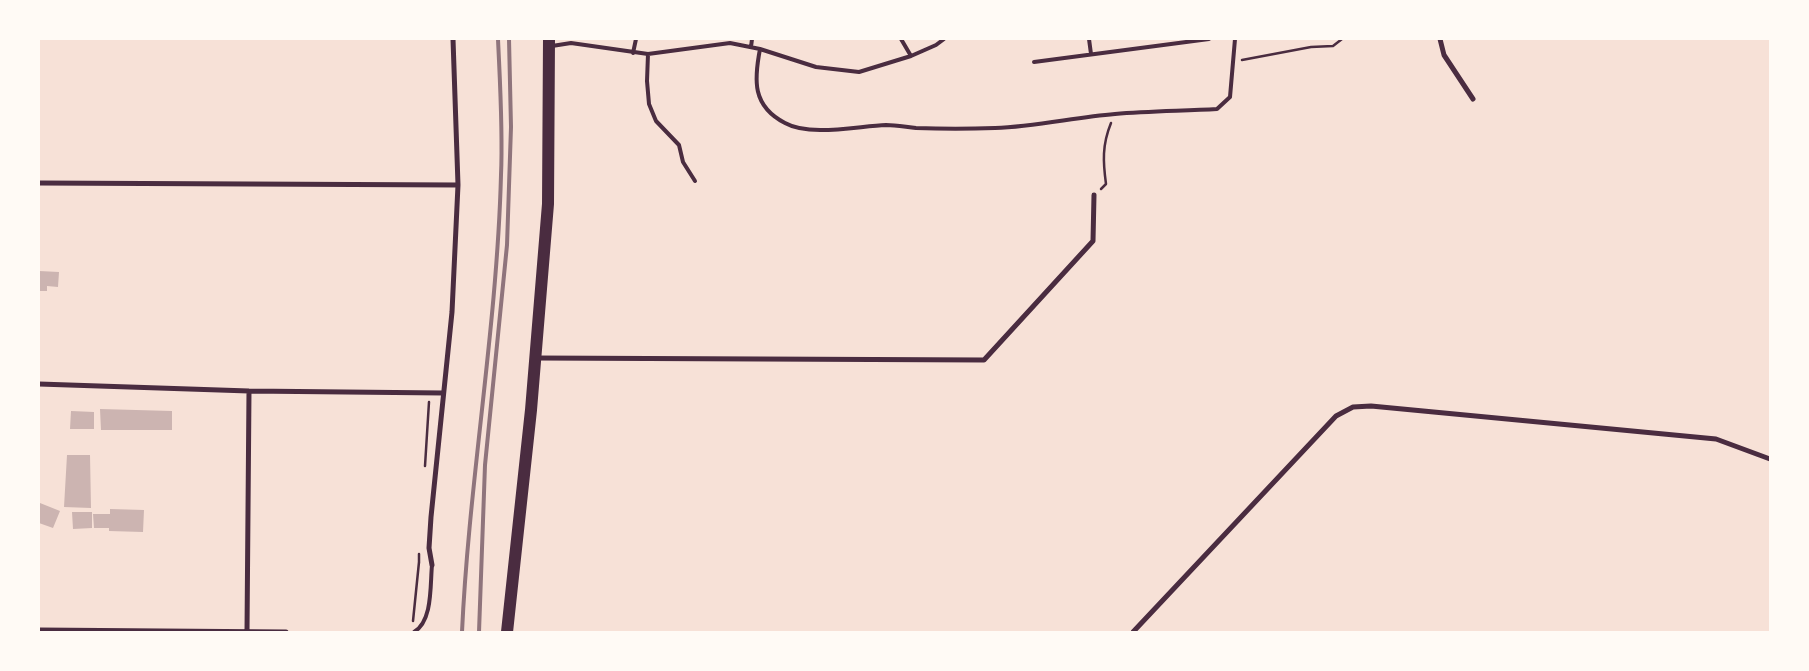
<!DOCTYPE html>
<style>
body{margin:0}
#map{position:relative;width:1809px;height:671px;overflow:hidden;background:#f7e1d7;font-family:"Roboto Condensed",sans-serif}
canvas{display:block}
.frame{position:absolute;inset:0;border:40px solid #fffaf5;pointer-events:none}
</style>
<div id="map">
<canvas width="1809" height="671"></canvas>
<div class="frame"></div>
</div>
<script>
const c = document.querySelector('canvas').getContext('2d');
c.lineJoin = 'round';
function fill(path, color) { c.fillStyle = color; c.fill(path, 'evenodd'); }
function stroke(path, color, width, dash) { c.strokeStyle = color; c.lineWidth = width; c.lineCap = dash ? 'butt' : 'round'; c.setLineDash(dash || []); c.stroke(path); }
const building = new Path2D(`
 M39,271L59,272L58,287L47,286V291H39Z
 M100,409L172,411V430H101Z
 M71,411L94,412V429H70Z
 M67,455H90L91,508L64,507Z
 M40,503L60,511L53,528L39,523Z
 M110,509L144,510L143,532L109,531V528H94L93,514H110Z
 M72,512H92V528L73,529Z`);
const path = new Path2D(`
 M1242,60L1311,47L1333,46L1342,39
 M1101,189L1106,184C1103,162 1102,145 1111,123
 M425,466L429,402
 M419,563V554
 M413,621L419,562`);
const service = new Path2D(`
 M901,39L911,56
 M1089,39L1091,54
 M552,46L571,43L648,54L730,43L760,49L816,67L859,72L911,56L936,45L944,39
 M751,47L752,39
 M760,49C754,80 752,106 785,123C810,137 858,126 886,125C896,125 906,127 916,128C942,129 969,129 995,128C1036,127 1075,117 1115,114C1149,111 1183,111 1217,109L1230,97L1235,39
 M633,53L636,39
 M648,54L647,81L649,104L656,121L679,145L683,162L695,181
 M1034,62L1209,39
 M414,632C433,621 430,585 432,565`);
const minor = new Path2D(`
 M1440,39L1444,55L1473,99
 M39,183L458,185
 M536,358L984,360L1093,241L1094,195
 M39,384L249,391L443,393
 M432,565L429,548L431,517L452,312L458,185L453,39
 M39,630L286,632
 M247,631L249,391
 M1133,632L1336,416L1353,407L1371,406L1716,439L1770,459`);
const primary = new Path2D(`
 M507,632L531,410L548,204L549,39`);
const rail = new Path2D(`
 M462,632C469,480 497,328 501,175C503,130 500,84 498,39
 M479,632L485,465L507,245L511,127L509,39`);
fill(building, '#ccb4b1');
stroke(path, '#4a2c40', 2.5);
stroke(service, '#4a2c40', 4);
stroke(minor, '#4a2c40', 5);
stroke(primary, '#4a2c40', 12);
stroke(rail, '#8f747c', 4);
</script>
